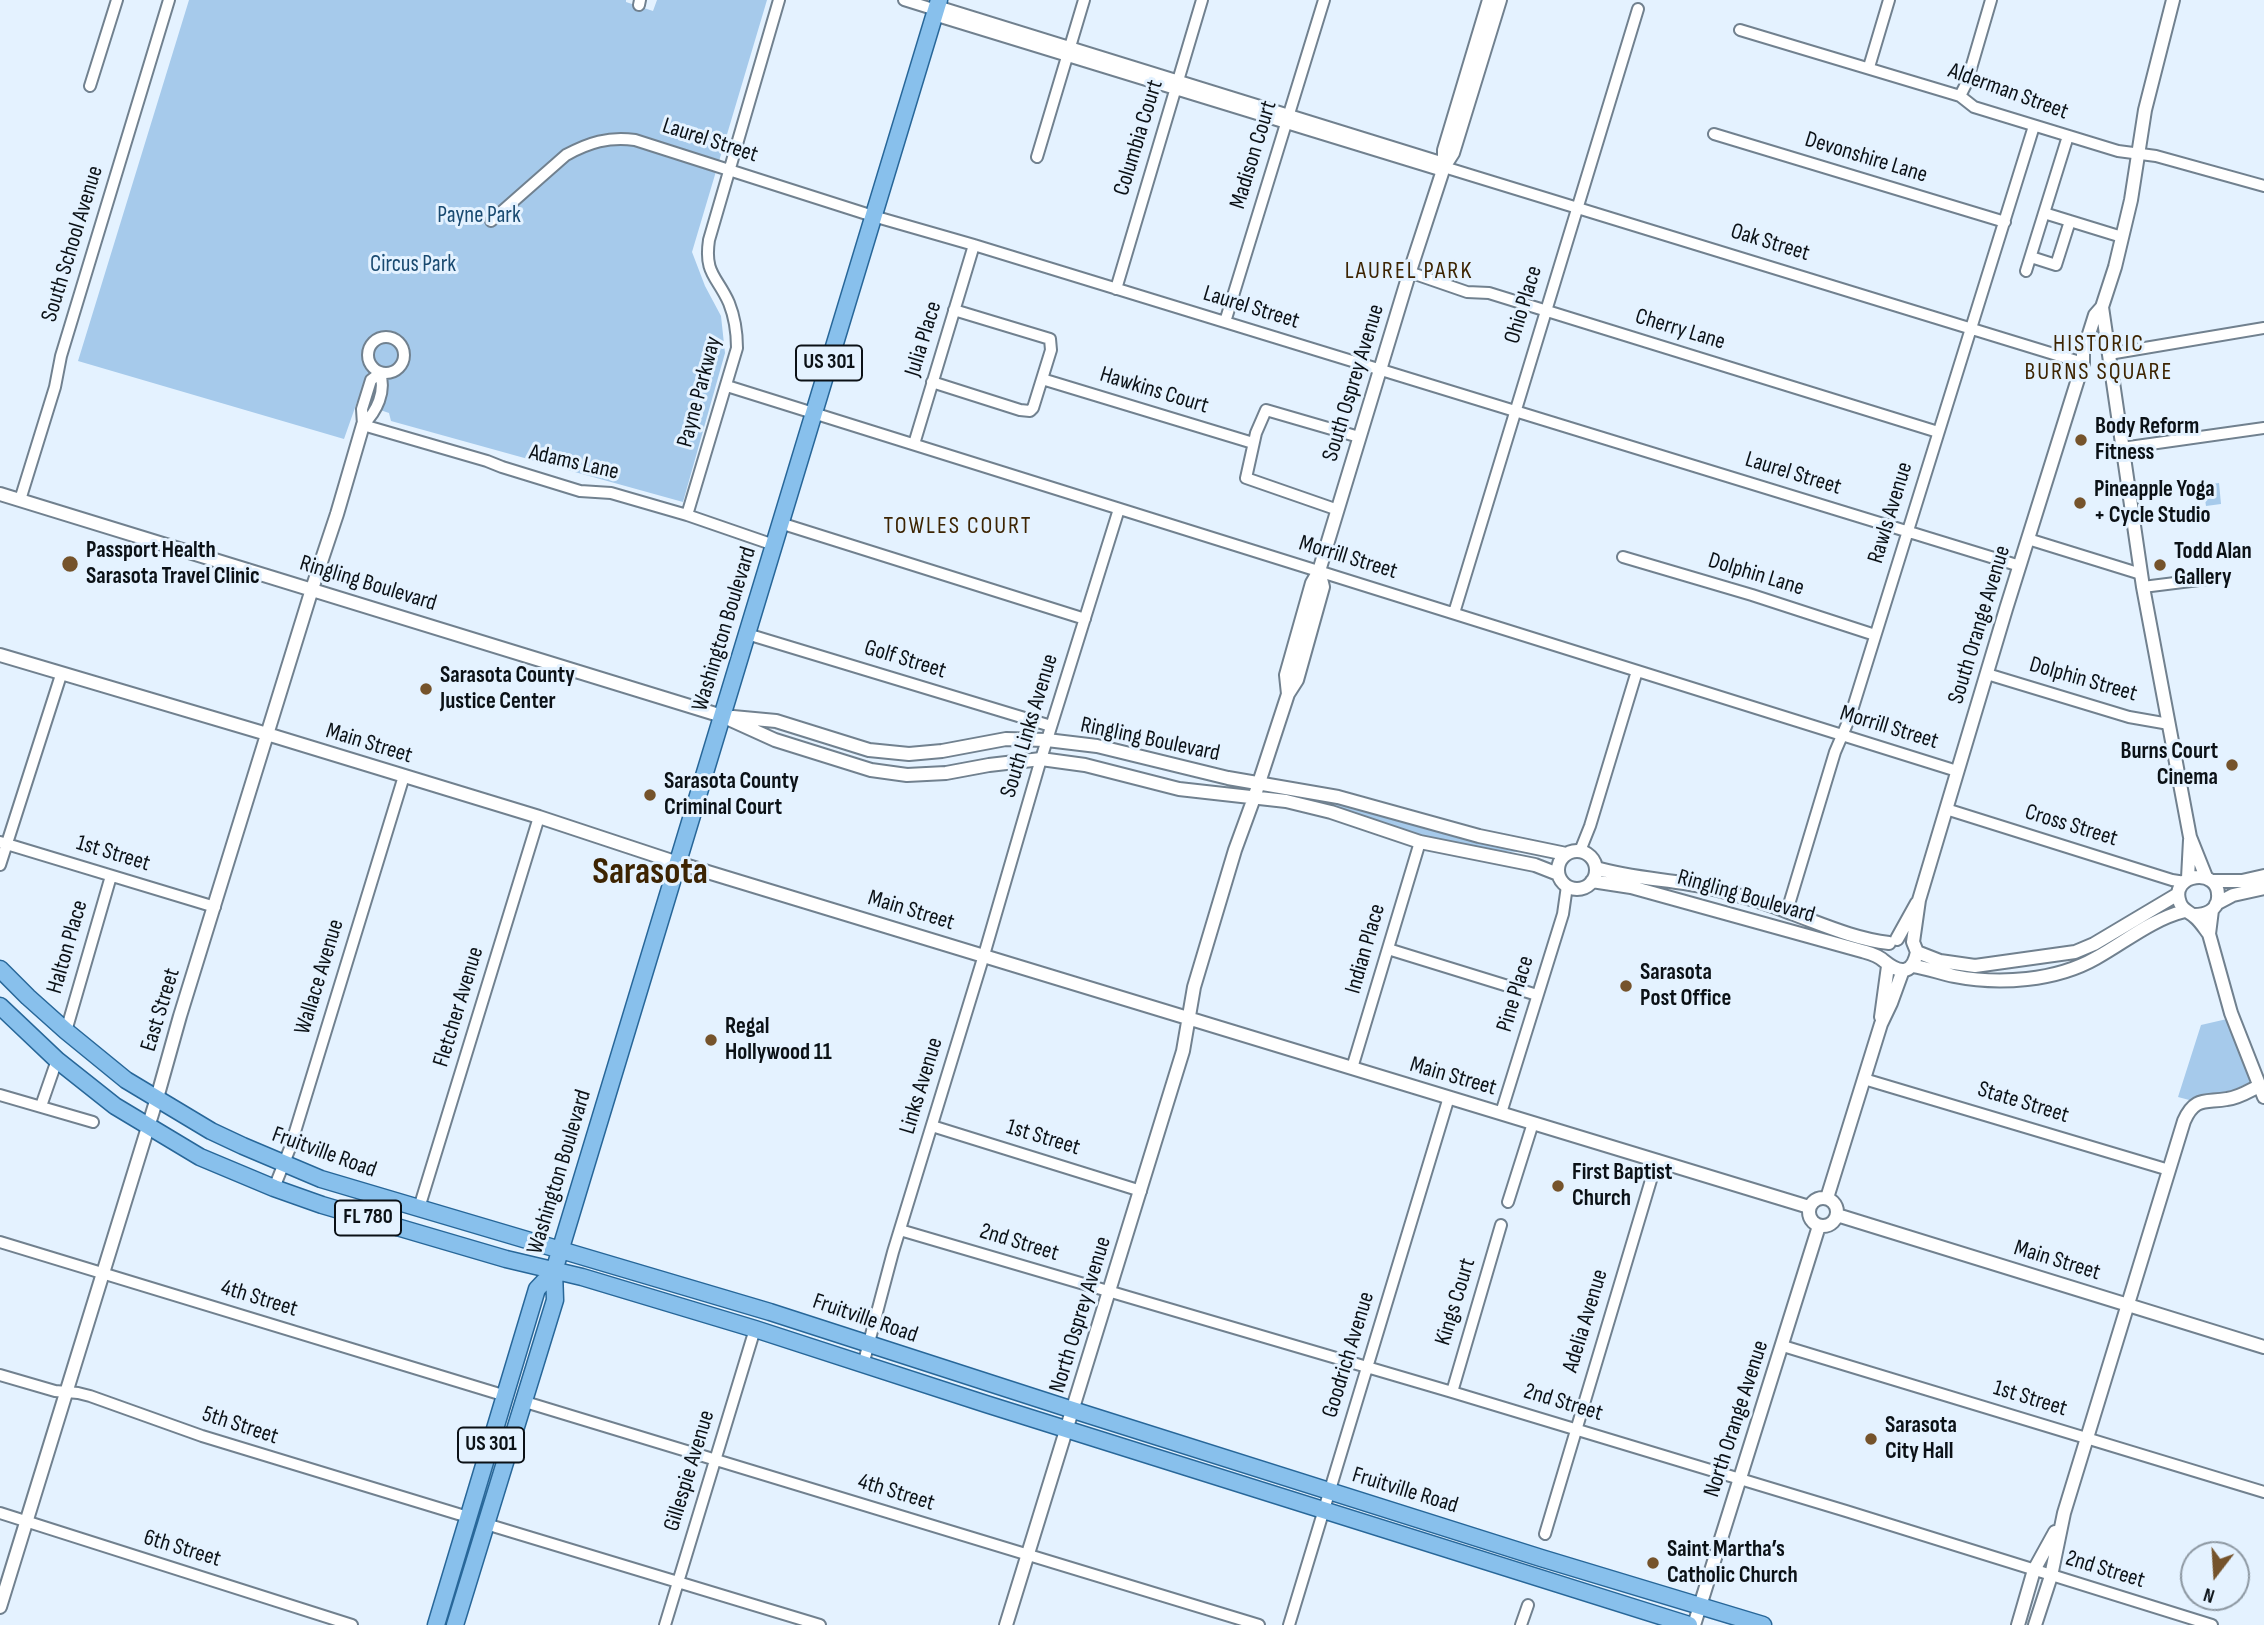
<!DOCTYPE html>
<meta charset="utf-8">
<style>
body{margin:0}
#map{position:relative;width:2264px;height:1625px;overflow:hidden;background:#e4f2ff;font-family:"Sofia Sans Condensed",sans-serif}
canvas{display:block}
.north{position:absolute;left:2180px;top:1541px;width:70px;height:70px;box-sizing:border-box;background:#e4f2ff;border:2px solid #8d98a2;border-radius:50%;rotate:197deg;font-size:19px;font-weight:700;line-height:28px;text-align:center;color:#0b1116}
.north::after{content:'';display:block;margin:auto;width:24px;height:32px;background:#75532b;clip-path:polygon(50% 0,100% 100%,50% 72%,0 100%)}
</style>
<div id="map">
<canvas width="2264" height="1625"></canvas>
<div class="north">N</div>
</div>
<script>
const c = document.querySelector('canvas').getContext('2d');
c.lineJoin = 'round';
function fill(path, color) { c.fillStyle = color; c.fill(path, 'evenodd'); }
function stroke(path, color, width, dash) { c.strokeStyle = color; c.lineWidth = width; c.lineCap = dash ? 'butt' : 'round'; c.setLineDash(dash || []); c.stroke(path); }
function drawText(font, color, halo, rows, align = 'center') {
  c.font = font + ' "Sofia Sans Condensed",sans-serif'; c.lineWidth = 6; c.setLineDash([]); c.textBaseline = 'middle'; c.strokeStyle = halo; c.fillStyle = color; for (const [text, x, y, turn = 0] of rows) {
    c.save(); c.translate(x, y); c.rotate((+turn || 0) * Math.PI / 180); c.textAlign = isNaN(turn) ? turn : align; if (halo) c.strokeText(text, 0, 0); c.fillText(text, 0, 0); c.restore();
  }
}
const green = new Path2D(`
 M189,0H626V2L653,11L657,0H767L692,252L705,286L721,316L725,353L683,502L391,421L389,413L357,402L344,439L78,361Z
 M2219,483L2221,504L2206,506L2203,485Z
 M1312,798L1367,807L1517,846V852C1446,849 1379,820 1311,801Z
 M2227,1019L2251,1082L2231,1091L2204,1095L2193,1101L2178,1097L2201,1025Z`);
const minor = new Path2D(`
 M904,0L936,10
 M639,5L640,0
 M937,6L1444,163
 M934,15L1443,171
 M1740,30L1960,96L1974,107L2118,151L2156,156L2264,186
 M1869,67L1889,0
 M90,86L117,0
 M1960,96L1967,82L1991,0
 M1714,134L2005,222
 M1037,157L1084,0
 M1444,167L2083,363
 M491,221L566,155C588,143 609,136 635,140L873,216L974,245L2020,566
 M2070,221L2122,237
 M2031,257L2056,265L2070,221L2044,213
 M2026,271L2068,136
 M1409,272L1467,292L1489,293L1938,432
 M1116,289L1202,0
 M1225,322L1324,0
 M368 355a18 18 0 1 1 36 0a18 18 0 1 1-36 0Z
 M2109,354L2264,328
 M380,373C386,392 377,411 363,425L362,409L371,380Z
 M1042,379L1253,443
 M932,382L1020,410L1030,411L1033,408L1051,350L1050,339L954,310
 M727,386L1957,771
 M363,425L487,461L502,467L580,491L611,493L687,515L774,545
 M914,444L974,245
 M2122,448L2264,428
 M20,500L55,387L61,356L169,0
 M1338,510L1246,478L1256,433L1266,410L1359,437
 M687,515L737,348C737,332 735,318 729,303C717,276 704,274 709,240L779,0
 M780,523L1085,619
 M2028,539L2141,574
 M1623,557L1752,595L1875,635
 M2143,587L2207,579
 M1454,613L1638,9
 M747,634L1051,726
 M1987,674L2129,717L2169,724
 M1946,809L2172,880L2185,882
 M0,842L215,907
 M1580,851L1590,826L1637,671
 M0,865L61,675
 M1787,911L1835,752L1850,717L2034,126
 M1388,949L1537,995
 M66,1031L111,876
 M1352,1068L1420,842
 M1864,1079L2169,1170
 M0,1095L93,1122
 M41,1106L57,1060
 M1501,1113L1563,914L1567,886
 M932,1126L1141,1191
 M274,1188L290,1148L404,776
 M1508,1202L1533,1123
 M419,1208L539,817
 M900,1230L1452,1392L1846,1511L2212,1625
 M0,1242L506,1396
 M1783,1346L2264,1492
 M863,1365L893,1252L984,955L1041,759L1119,509
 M0,1375L55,1391L78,1393L90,1396L202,1436L468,1517
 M1452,1392L1501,1225
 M522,1401L1259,1625
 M0,1513L352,1625
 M486,1524L820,1625
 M1545,1534L1657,1160
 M665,1625L755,1329
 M1289,1625L1449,1097
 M1521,1625L1528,1605`);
const tertiary = new Path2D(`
 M1444,167V150L1489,0
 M2102,307L2143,587L2190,837L2206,877
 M0,494L722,716L775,740L871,770L907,775L946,773L989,765L1041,759L1085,765L1179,789L1286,801L1331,812L1420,842L1535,865L1558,874
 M0,655L267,734L539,817L678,863L1809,1207
 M1288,694L1286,675L1312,583L1319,571L1410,271L1444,167L1453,153L1500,0
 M733,717L776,721L869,750L909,754L942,751L1006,739L1047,740L1097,746L1228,778L1338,797L1479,836L1566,854
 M1558 870a19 19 0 1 1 38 0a19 19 0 1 1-38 0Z
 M1596,868C1635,880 1675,879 1714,889C1739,895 1767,903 1791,913C1824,925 1855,939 1889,943
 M2188,878L2190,840
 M1592,881L1631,887L1862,951C1869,953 1878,955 1884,961C1899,973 1912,976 1917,952L1913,942
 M2212,881H2242L2264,876
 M2216,904L2233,895L2264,888
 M2212,910L2209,934L2231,1013L2264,1097
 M2194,915C2205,915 2217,911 2218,898C2221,866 2168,873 2180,903C2183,911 2190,912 2195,917C2201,922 2205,929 2209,934
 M1897,939L1917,903
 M1913,942L1919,900L2006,609L2083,363V353L2095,315L2102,307L2115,267L2131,200L2145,110L2173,0
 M1917,952L1940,961L1975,966L2075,952L2094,944L2178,894
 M1913,966C1927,968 1940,973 1954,976C1999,985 2056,981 2096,958C2125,942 2152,919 2185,911
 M1881,1017L1888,966
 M1809 1212a14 14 0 1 1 28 0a14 14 0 1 1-28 0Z
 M1827,1198L1881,1024L1891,1003L1903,970
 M1837,1215L2264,1347
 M0,1607L157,1098L180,1016L312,589L337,514L363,425
 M1006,1625L1183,1051L1194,987L1235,850L1254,798L1288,694L1297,680L1323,587L1319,571
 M1694,1625L1819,1226
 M2018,1625L2034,1570L2055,1532
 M2035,1625L2051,1576L2064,1513L2184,1121C2195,1096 2206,1103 2227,1099C2238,1098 2249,1091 2259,1086`);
const primary = new Path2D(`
 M0,969L28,997L66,1031L126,1080L211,1131L243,1146L321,1179L770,1312L1073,1410L1541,1558L1763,1625
 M0,1006L57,1060L115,1106L200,1157L274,1188L322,1205L506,1259L582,1277L755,1329L986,1404L1689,1625
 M436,1625L537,1289L554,1271
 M455,1625L555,1300L554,1271L939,0`);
const markers = [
 [2081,440,7,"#75532b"],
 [2080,503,7,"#75532b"],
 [70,564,9,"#75532b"],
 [2160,565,7,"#75532b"],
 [426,689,7,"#75532b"],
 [2232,765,7,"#75532b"],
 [650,795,7,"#75532b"],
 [1626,986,7,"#75532b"],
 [711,1040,7,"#75532b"],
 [1558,1186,7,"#75532b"],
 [1871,1439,7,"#75532b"],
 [1653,1563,7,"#75532b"]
];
const shields = [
 [829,363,66],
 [368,1218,66],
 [491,1445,66]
];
const shieldNames = [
 ["US 301",829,363],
 ["FL 780",368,1218],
 ["US 301",491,1445]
];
const streetNames = [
 ["Alderman Street",2008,92,20],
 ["Columbia Court",1139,138,-73],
 ["Laurel Street",710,141,18],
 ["Madison Court",1254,155,-73],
 ["Devonshire Lane",1866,158,17],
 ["Oak Street",1770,243,17],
 ["South School Avenue",73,244,-73],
 ["Ohio Place",1524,305,-73],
 ["Laurel Street",1251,308,17],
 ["Cherry Lane",1680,330,17],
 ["Julia Place",924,339,-73],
 ["South Osprey Avenue",1354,383,-73],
 ["Hawkins Court",1154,391,17],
 ["Payne Parkway",700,392,-75],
 ["Adams Lane",574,463,13],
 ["Laurel Street",1793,474,17],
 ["Rawls Avenue",1891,513,-73],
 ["Morrill Street",1348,558,17],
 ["Dolphin Lane",1756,575,17],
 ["Ringling Boulevard",368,584,17],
 ["South Orange Avenue",1980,625,-73],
 ["Washington Boulevard",725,629,-73],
 ["Golf Street",905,660,17],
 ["Dolphin Street",2083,680,16],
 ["South Links Avenue",1030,726,-73],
 ["Morrill Street",1889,728,17],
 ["Ringling Boulevard",1150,740,12],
 ["Main Street",369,744,17],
 ["Cross Street",2071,826,17],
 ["1st Street",113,854,17],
 ["Ringling Boulevard",1746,897,16],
 ["Main Street",911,911,17],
 ["Halton Place",68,947,-74],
 ["Indian Place",1366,949,-74],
 ["Wallace Avenue",320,977,-73],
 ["Pine Place",1516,994,-73],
 ["Fletcher Avenue",459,1007,-73],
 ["East Street",161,1010,-73],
 ["Main Street",1453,1077,16],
 ["Links Avenue",922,1086,-73],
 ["State Street",2023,1103,17],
 ["1st Street",1043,1138,17],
 ["Fruitville Road",324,1153,20],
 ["Washington Boulevard",560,1172,-73],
 ["2nd Street",1019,1243,17],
 ["Main Street",2057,1261,17],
 ["4th Street",259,1299,17],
 ["Kings Court",1456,1302,-73],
 ["North Osprey Avenue",1081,1315,-73],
 ["Fruitville Road",865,1319,19],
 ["Adelia Avenue",1586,1321,-73],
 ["Goodrich Avenue",1349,1355,-73],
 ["1st Street",2030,1399,17],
 ["2nd Street",1563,1403,17],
 ["North Orange Avenue",1737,1419,-72],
 ["5th Street",240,1426,18],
 ["Gillespie Avenue",690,1471,-73],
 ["Fruitville Road",1405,1491,17],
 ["4th Street",896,1493,17],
 ["6th Street",182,1549,17],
 ["2nd Street",2105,1570,17]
];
const parkNames = [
 ["Payne Park",479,216],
 ["Circus Park",413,265]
];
const poiNames = [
 ["Body Reform",2095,427],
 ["Fitness",2095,453],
 ["Pineapple Yoga",2094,490],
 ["+ Cycle Studio",2094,516],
 ["Passport Health",86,551],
 ["Sarasota Travel Clinic",86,577],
 ["Todd Alan",2174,552],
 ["Gallery",2174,578],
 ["Sarasota County",440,676],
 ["Justice Center",440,702],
 ["Burns Court",2218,752,"right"],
 ["Cinema",2218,778,"right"],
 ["Sarasota County",664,782],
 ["Criminal Court",664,808],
 ["Sarasota",1640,973],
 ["Post Office",1640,999],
 ["Regal",725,1027],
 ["Hollywood 11",725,1053],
 ["First Baptist",1572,1173],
 ["Church",1572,1199],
 ["Sarasota",1885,1426],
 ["City Hall",1885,1452],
 ["Saint Martha’s",1667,1550],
 ["Catholic Church",1667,1576]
];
const neighbourhoodNames = [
 ["LAUREL PARK",1409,272],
 ["HISTORIC",2099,345],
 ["BURNS SQUARE",2099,373],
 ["TOWLES COURT",958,527]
];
const townNames = [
 ["Sarasota",650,874]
];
fill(green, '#a6caeb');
stroke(minor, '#71818f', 14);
stroke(tertiary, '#71818f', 16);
stroke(primary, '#286799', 19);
stroke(minor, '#fff', 10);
stroke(tertiary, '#fff', 12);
stroke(primary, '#88c0ec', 16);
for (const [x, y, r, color] of markers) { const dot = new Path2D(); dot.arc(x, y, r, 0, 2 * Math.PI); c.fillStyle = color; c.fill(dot); stroke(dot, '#e4f2ff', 2.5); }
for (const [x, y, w] of shields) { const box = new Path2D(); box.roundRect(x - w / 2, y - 17.5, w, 35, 5); c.fillStyle = '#e4f2ff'; c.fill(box); stroke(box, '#0b1116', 2); }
drawText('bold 21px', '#0b1116', null, shieldNames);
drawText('23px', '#0b1116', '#e4f2ff', streetNames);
drawText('23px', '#194a70', '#e4f2ff', parkNames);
drawText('bold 23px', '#0b1116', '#e4f2ff', poiNames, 'left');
c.letterSpacing = '2px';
drawText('24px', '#3d2402', '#e4f2ff', neighbourhoodNames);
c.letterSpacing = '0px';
drawText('bold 37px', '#3d2402', '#e4f2ff', townNames);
</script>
